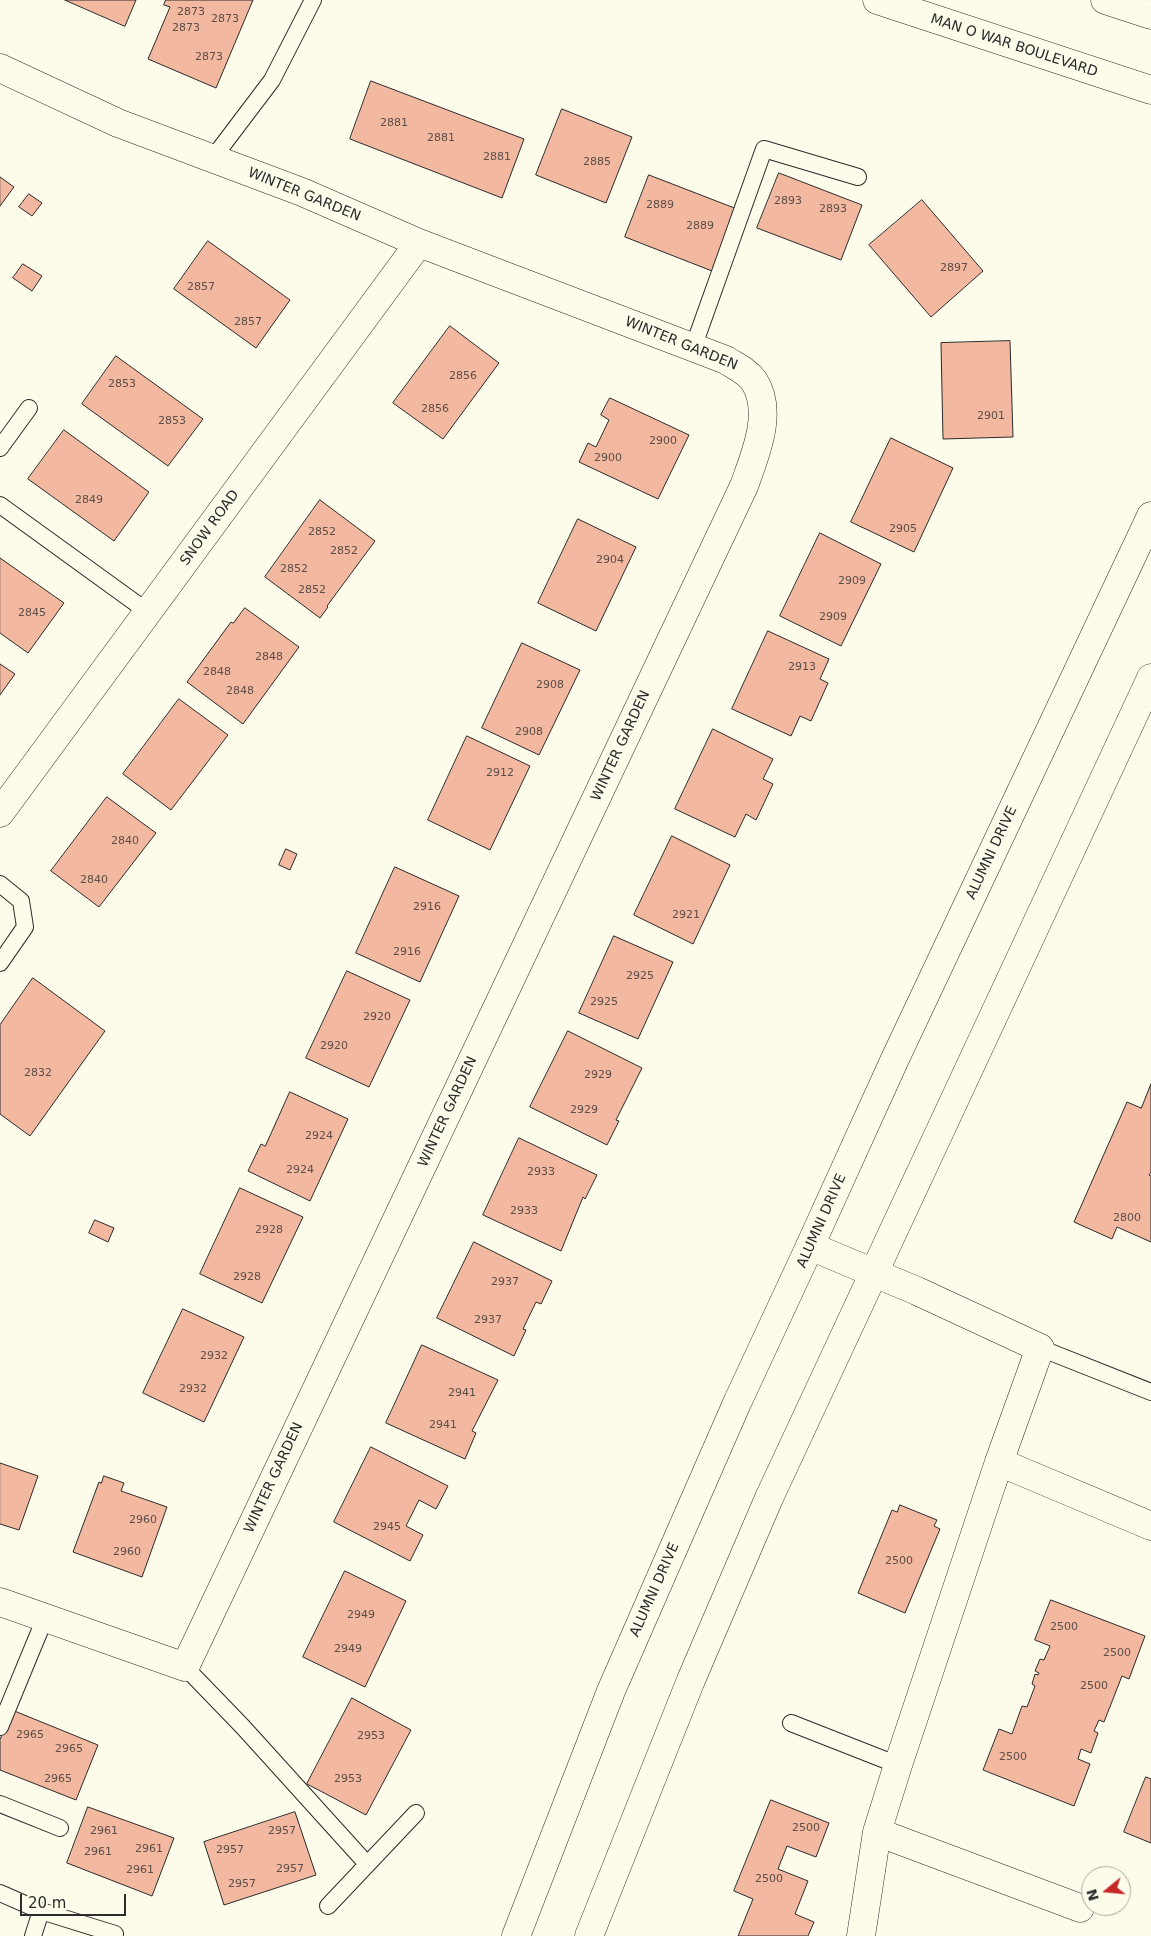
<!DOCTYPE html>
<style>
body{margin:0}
#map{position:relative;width:1151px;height:1936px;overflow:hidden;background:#fdfbea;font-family:"DejaVu Sans",sans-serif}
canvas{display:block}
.north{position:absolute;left:1081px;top:1866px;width:50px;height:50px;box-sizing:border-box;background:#fdfbea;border:1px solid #a9a89e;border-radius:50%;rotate:253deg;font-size:14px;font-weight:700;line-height:20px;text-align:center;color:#2b2b2b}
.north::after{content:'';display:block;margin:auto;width:18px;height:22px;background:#c62828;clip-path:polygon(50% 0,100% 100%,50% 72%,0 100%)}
.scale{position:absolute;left:20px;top:1894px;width:106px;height:22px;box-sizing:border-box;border:2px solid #2b2b2b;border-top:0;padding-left:6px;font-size:15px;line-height:18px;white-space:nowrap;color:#2b2b2b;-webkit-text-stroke:4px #fdfbea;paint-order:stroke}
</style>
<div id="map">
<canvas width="1151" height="1936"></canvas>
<div class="north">N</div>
<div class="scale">20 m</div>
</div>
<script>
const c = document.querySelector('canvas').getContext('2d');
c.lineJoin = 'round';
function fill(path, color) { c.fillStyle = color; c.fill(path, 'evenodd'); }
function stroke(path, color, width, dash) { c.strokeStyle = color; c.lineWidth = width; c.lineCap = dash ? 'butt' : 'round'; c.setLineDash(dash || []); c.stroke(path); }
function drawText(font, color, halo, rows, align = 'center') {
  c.font = font + ' "DejaVu Sans",sans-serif'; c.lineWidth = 4; c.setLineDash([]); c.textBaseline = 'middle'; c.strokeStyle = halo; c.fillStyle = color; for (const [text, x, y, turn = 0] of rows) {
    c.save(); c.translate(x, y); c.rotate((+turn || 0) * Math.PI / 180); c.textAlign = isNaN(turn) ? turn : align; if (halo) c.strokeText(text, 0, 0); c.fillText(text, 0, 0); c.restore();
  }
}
const building = new Path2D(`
 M65,0H136L125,26Z
 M166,0H253L216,88L148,59L170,7L164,5Z
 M371,81L524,139L502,198L350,139Z
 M562,109L632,137L606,203L536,175Z
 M779,173L862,205L841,260L757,228Z
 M649,175L737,209L712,271L625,237Z
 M0,177L14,187L0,206Z
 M29,194L42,203L32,216L19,207Z
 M922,200L983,271L931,317L869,245Z
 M208,241L290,300L256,348L174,289Z
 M23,264L42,276L32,291L13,278Z
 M450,326L499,363L443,439L393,403Z
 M1010,341L1013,437L943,439L941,343Z
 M116,356L203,419L168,466L82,404Z
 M610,398L689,435L658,499L579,462L588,443L596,447L609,420L601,415Z
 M64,430L149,492L114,541L28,479Z
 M891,438L953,468L914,552L851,522Z
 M320,500L375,541L327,606L328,607L320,618L265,577Z
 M578,519L636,547L596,631L538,603Z
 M820,533L881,564L841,646L780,616Z
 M0,558L64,603L28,653L0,633Z
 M245,608L299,647L243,724L187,682L231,622L233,623Z
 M768,631L829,659L820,679L828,683L811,721L800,716L791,736L732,709Z
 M522,643L580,670L539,755L482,728Z
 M0,664L15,674L0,695Z
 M179,699L228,735L171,810L123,774Z
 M713,729L773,759L763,779L773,784L756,820L746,814L735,837L675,809Z
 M467,736L530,766L490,850L428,820Z
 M107,797L156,833L99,907L51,871Z
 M672,836L730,865L693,944L634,915Z
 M286,849L297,854L290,870L279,865Z
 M395,867L459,896L420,982L356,953Z
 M614,936L673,962L638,1039L579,1013Z
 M347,971L410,1000L369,1087L306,1058Z
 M33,978L105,1031L30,1136L0,1114V1025Z
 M568,1031L642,1068L616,1120L619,1121L607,1145L530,1107Z
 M1151,1084V1172L1149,1175L1151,1176V1242L1117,1227L1112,1239L1074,1222L1127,1102L1141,1108Z
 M290,1092L348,1119L310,1201L248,1171L261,1144L265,1146Z
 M519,1138L597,1175L585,1199L583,1197L561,1251L483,1215Z
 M240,1188L303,1217L262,1303L200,1274Z
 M95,1220L114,1228L108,1242L89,1233Z
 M474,1242L552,1281L541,1304L536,1302L523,1329L526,1330L514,1356L437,1318Z
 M183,1309L244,1337L204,1422L143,1393Z
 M422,1345L498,1380L472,1431L476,1433L465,1459L386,1423Z
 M371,1447L448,1486L436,1509L419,1500L406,1526L423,1535L410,1561L334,1522Z
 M0,1463L38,1476L19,1530L0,1524Z
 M104,1476L124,1483L121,1491L167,1507L142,1577L73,1552L99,1482L101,1483Z
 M900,1505L937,1520L934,1526L940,1529L905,1613L858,1593L892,1510L897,1512Z
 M345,1571L406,1601L365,1687L303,1657Z
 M1051,1600L1145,1636L1129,1679L1122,1676L1104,1722L1099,1720L1094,1731L1098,1733L1091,1753L1081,1749L1078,1759L1090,1764L1074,1806L983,1770L999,1729L1012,1734L1022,1706L1027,1707L1035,1686L1032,1684L1035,1674L1038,1675L1039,1673L1035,1671L1040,1659L1044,1660L1050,1646L1035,1640Z
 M352,1698L411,1730L366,1815L307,1784Z
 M12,1710L98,1745L76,1800L0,1770V1740Z
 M1146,1777L1151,1779V1843L1124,1832Z
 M771,1800L829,1823L816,1857L787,1846L778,1869L808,1881L795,1914L814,1922L808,1936H738L753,1899L734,1891Z
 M88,1807L174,1838L152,1896L67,1863Z
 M295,1812L316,1875L224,1905L204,1842Z`);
const service = new Path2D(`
 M213,158L272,80L313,0
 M693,348L764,149L858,177
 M0,448L29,408
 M0,505L148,612
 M0,884L21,901L25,927L0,963
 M1040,1348L1151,1392
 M185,1667L243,1727L367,1864
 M791,1723L898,1765
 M0,1727L45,1618
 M0,1804L60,1828
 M0,1893L41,1911
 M328,1906L416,1813
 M33,1936L41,1911L115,1934`);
const minor = new Path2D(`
 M0,68L118,123L302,192L419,243L726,360C735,366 747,371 754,381C774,412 755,455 744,486L185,1667L0,1602
 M0,813L419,243
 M810,1246L917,1291L1040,1348L999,1462L898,1765L877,1832L861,1936
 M999,1462L1151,1526
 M877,1832L1080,1908`);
const secondary = new Path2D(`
 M516,1936L611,1691L737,1403L810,1246L894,1061L1151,516
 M589,1936L691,1680L769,1498L1151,678`);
const primary = new Path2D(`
 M877,0L1151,90
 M1105,0L1151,15`);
const numberNames = [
 ["2873",191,12],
 ["2873",225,19],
 ["2873",186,28],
 ["2873",209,57],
 ["2881",394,123],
 ["2881",441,138],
 ["2881",497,157],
 ["2885",597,162],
 ["2893",788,201],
 ["2889",660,205],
 ["2893",833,209],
 ["2889",700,226],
 ["2897",954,268],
 ["2857",201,287],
 ["2857",248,322],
 ["2856",463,376],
 ["2853",122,384],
 ["2856",435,409],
 ["2901",991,416],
 ["2853",172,421],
 ["2900",663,441],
 ["2900",608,458],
 ["2849",89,500],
 ["2905",903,529],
 ["2852",322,532],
 ["2852",344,551],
 ["2904",610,560],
 ["2852",294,569],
 ["2909",852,581],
 ["2852",312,590],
 ["2845",32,613],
 ["2909",833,617],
 ["2848",269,657],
 ["2913",802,667],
 ["2848",217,672],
 ["2908",550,685],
 ["2848",240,691],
 ["2908",529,732],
 ["2912",500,773],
 ["2840",125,841],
 ["2840",94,880],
 ["2916",427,907],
 ["2921",686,915],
 ["2916",407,952],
 ["2925",640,976],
 ["2925",604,1002],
 ["2920",377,1017],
 ["2920",334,1046],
 ["2832",38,1073],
 ["2929",598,1075],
 ["2929",584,1110],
 ["2924",319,1136],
 ["2924",300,1170],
 ["2933",541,1172],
 ["2933",524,1211],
 ["2800",1127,1218],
 ["2928",269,1230],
 ["2928",247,1277],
 ["2937",505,1282],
 ["2937",488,1320],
 ["2932",214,1356],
 ["2932",193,1389],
 ["2941",462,1393],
 ["2941",443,1425],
 ["2960",143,1520],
 ["2945",387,1527],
 ["2960",127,1552],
 ["2500",899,1561],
 ["2949",361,1615],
 ["2500",1064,1627],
 ["2949",348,1649],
 ["2500",1117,1653],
 ["2500",1094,1686],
 ["2965",30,1735],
 ["2953",371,1736],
 ["2965",69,1749],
 ["2500",1013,1757],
 ["2965",58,1779],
 ["2953",348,1779],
 ["2500",806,1828],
 ["2961",104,1831],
 ["2957",282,1831],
 ["2961",149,1849],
 ["2957",230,1850],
 ["2961",98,1852],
 ["2957",290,1869],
 ["2961",140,1870],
 ["2500",769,1879],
 ["2957",242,1884]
];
const streetNames = [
 ["MAN O WAR BOULEVARD",1014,46,18],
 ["WINTER GARDEN",304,195,22],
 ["WINTER GARDEN",681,344,22],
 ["SNOW ROAD",210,528,-54],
 ["WINTER GARDEN",621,746,-65],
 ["ALUMNI DRIVE",992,853,-65],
 ["WINTER GARDEN",448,1112,-65],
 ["ALUMNI DRIVE",822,1221,-66],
 ["WINTER GARDEN",274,1478,-65],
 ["ALUMNI DRIVE",655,1590,-66]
];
fill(building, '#f2b8a0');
stroke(building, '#2b2b2b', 1);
stroke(service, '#2b2b2b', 18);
stroke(minor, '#2b2b2b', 29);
stroke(secondary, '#2b2b2b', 29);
stroke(primary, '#2b2b2b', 29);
stroke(service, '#fdfbea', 16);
stroke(minor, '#fdfbea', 28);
stroke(secondary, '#fdfbea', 28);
stroke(primary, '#fdfbea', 28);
drawText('11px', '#5d4e48', null, numberNames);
drawText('14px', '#2b2b2b', '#fdfbea', streetNames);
</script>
